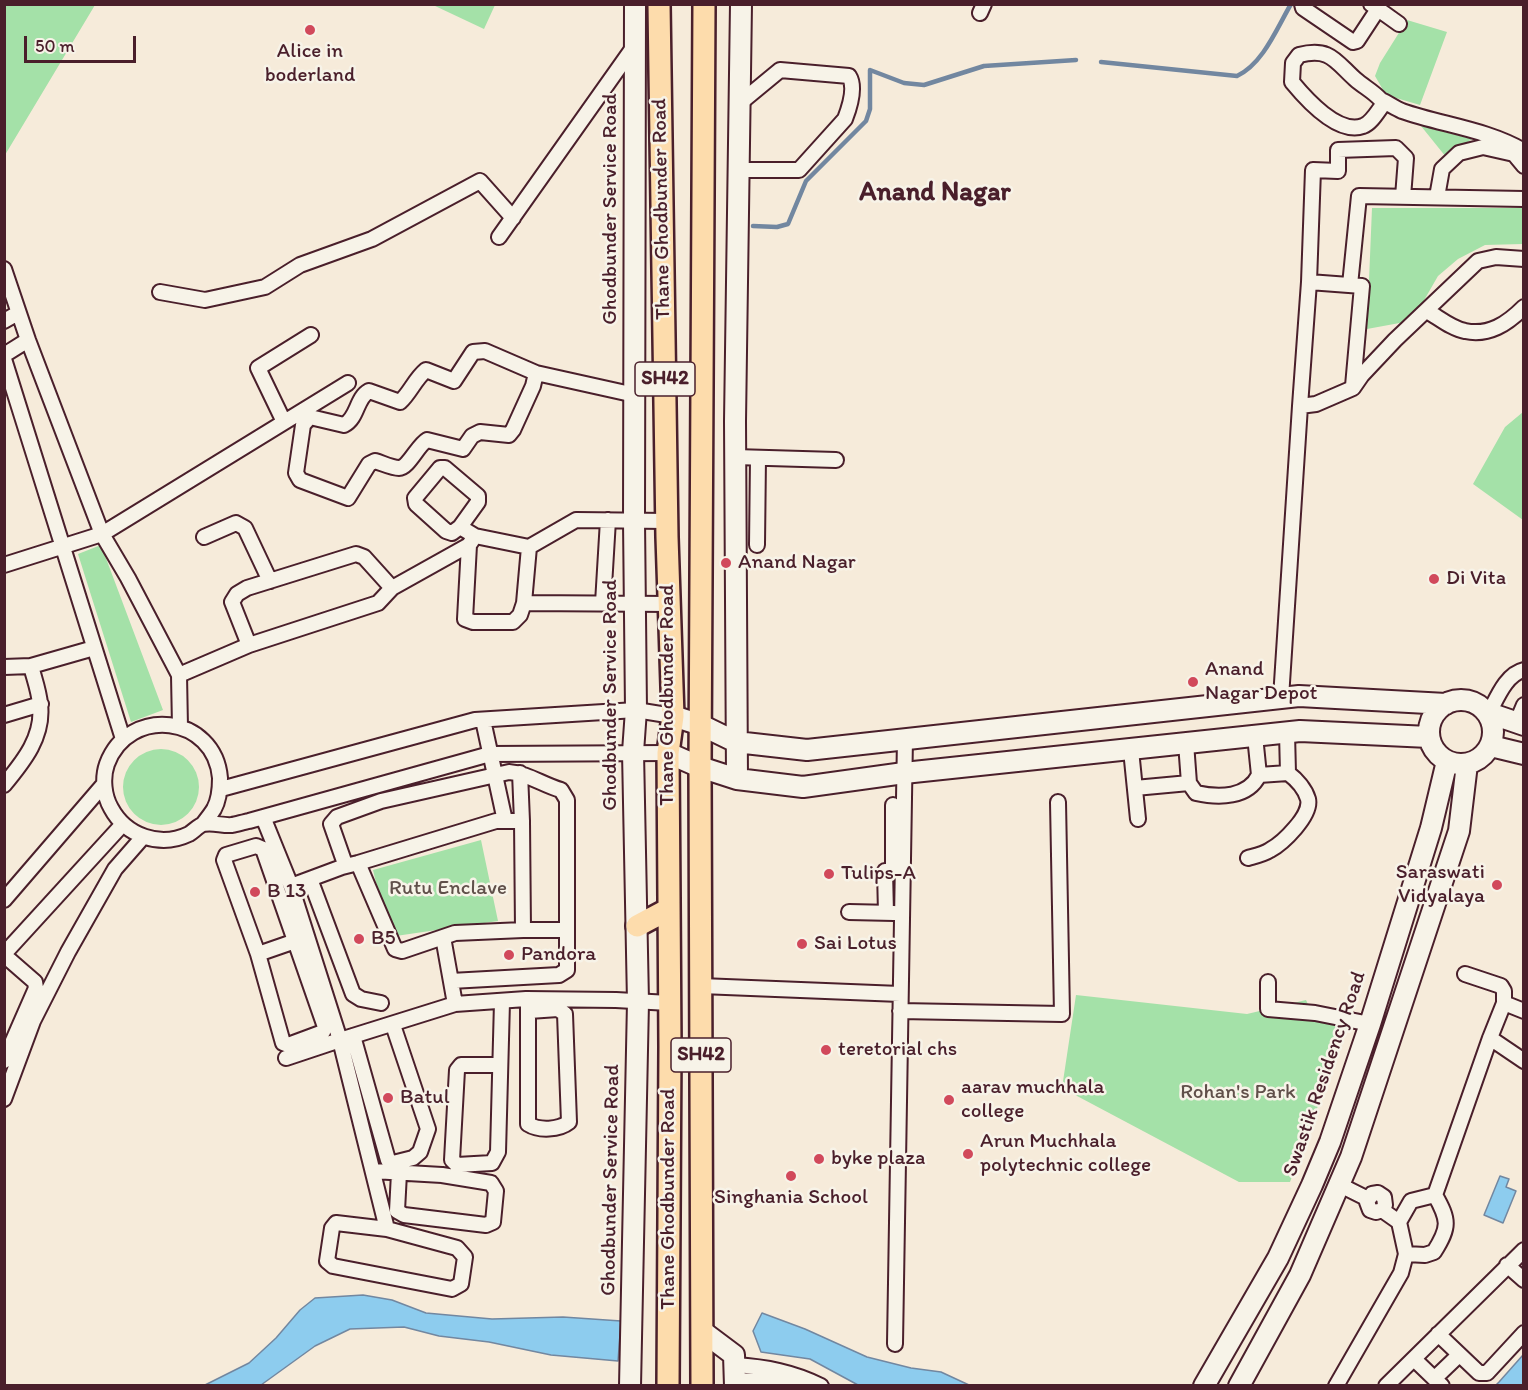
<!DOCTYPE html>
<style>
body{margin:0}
#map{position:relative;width:1528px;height:1390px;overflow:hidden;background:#f6ebda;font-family:Itim,sans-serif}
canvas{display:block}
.frame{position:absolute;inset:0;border:6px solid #4a1f2b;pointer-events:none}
.scale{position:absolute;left:24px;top:36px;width:112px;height:27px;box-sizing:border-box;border:3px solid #4a1f2b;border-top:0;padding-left:8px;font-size:18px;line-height:21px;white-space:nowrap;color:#4a1f2b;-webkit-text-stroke:4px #f7f3e8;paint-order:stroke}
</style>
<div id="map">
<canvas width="1528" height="1390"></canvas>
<div class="frame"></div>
<div class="scale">50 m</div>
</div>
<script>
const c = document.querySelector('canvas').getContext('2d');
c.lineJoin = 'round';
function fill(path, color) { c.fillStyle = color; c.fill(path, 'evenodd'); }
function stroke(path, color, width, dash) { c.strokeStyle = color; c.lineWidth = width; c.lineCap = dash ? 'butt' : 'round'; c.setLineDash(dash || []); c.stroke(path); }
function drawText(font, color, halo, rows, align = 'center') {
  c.font = font + ' Itim,sans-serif'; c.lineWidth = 5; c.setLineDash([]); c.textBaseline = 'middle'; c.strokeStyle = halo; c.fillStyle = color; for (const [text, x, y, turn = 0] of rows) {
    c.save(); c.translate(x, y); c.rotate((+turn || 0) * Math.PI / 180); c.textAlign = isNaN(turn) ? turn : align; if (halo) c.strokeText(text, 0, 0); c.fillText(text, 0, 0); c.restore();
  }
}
const green = new Path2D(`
 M5,4L95,5L5,155L4,5Z
 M433,5H495L484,29Z
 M1407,20L1447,32L1420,105L1386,95L1375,76L1380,63Z
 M1421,126L1472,139L1446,157Z
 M1372,208H1523V244L1485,245L1458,259L1438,276L1419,309L1405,322L1367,329Z
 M1523,412V520L1473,484L1505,427Z
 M101,545L163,710L131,722L78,554Z
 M123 787a38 38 0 1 1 76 0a38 38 0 1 1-76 0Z
 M481,840L498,921L389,937L373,870Z
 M1076,995L1247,1014L1306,1000L1312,1013L1351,1016L1290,1182H1239L1062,1088Z`);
const water = new Path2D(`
 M1500,1176L1509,1179L1506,1187L1516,1191L1503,1223L1484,1215Z
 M363,1295L392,1300L426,1313L492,1319L563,1317L621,1321L618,1361L551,1355L489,1342L439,1336L404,1327L350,1329L315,1346L261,1385H205L249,1363L276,1338L300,1310L315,1298Z
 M762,1313L805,1329L867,1357L911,1368L941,1372L969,1385H858L810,1359L761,1352L753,1331Z
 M1523,1355V1385H1496L1499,1382Z`);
const stream = new Path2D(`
 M1101,62L1237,76C1263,64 1277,28 1291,4
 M753,226L777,227L788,224L806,181L866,121L870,109V70L904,83L924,85L984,66L1076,60`);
const street = new Path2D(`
 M1302,4L1303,8L1353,42L1357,41L1378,9
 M1371,4L1399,24
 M980,13L984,4
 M1385,102C1379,109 1372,123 1363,126C1338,135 1306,99 1292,82L1293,63L1299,55C1330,47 1335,61 1355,79C1364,87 1373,91 1381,100C1388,103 1395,108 1402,111C1442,125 1486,129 1524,151
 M738,170H799L845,119C850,106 856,87 849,76L780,70L740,103
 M1437,197L1442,169L1459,153L1483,147L1514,154L1524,166
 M499,237L635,45
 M4,269L28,340L102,534L128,578L179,675L180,727
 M1309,282L1313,170L1338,171V150L1396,148L1406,158L1403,197
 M1350,285L1359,196L1524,199
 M160,292L205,300L265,287L300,265L372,239L480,181L513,218
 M1427,311C1438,317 1452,329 1465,331C1489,336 1507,324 1524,307
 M4,321L18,313
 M4,355L28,340
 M4,359L123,739
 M536,373L533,386L513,430L509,435L480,432L472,436L463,449L427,440C418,445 408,468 399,468C392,468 382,463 375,461L369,464L348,498L300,480L296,473L303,425L310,417L344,425C358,418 356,398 369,391L400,402C410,393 415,379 426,370L454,381L473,352L485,351L536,373L635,395
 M1300,406L1309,282L1362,286L1353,386
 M284,422L258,368L311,335
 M735,457L836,460
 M475,536L529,547
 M204,537L236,523L245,528L270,581
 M469,545L465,619L473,622H513L520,615L524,603L670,604
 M757,545L758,458
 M4,565L102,534L348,383
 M524,603L529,547L576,520L667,521
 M603,603L608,520
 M249,645L232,602L237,594L247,588L356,554L364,557L392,588
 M31,666L94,648
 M4,667L31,666C34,678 39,691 40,704C44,736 24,761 4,785
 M179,675L249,645L378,603L392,588L469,545L475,536L460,527L452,533L446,531L416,504L415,498L440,468H445L478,496V502L460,527
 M1281,698L1300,406L1316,404L1353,388L1362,375L1395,340L1478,261L1496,257L1524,259
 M1489,713C1497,698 1506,674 1524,670
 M4,715L41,704
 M483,720L505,821
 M1516,724L1524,705
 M1255,736L1259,775
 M1186,743L1189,783
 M1131,750L1138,819
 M520,773L522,821
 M1135,788L1189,783L1196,793C1219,798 1248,798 1259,775L1288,773
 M221,789L475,720L636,710L673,716
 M893,805V871
 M263,817L291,886
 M203,824C207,819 211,814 214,809C219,800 220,788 220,778C215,715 129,705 107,764C102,778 104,796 111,808C126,836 160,848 189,834C194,831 199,825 204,824C213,822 223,826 232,825C237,824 244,822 249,821L490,754L668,753
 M1248,858C1255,856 1264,854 1270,850C1283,843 1312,815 1308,799C1305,789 1296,779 1288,773L1287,733
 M342,867L358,863L496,821H522L523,930L455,933L402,951L395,949L358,863
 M310,879L353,994L361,999L381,1003
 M4,900L104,784
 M849,912L894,913
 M886,913L885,871H898
 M523,930H567
 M443,937L455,1004
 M4,954L122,825
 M258,954L283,1043L288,1045L323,1032L325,1027L263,849L256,846L226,855L224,860L258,954L307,937
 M4,955L35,982L36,988L4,1061
 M451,981L559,975L567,970V800L561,790C543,785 527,773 509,772L381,801L337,817L331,824L345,864L342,867L291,886L340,1040L455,1004L526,999L616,1000L669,1003
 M1268,982V1009L1315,1013L1370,1024
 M701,986L900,994
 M528,999V1124C539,1131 559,1130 569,1122L565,1014L558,1009L529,1011
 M1504,1003L1524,1011
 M900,1011L1062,1014L1058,802
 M353,1036L388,1160L393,1163L413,1158L420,1152L428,1129L393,1025
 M1490,1038L1524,1061
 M286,1058L340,1040L387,1229L457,1248L465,1257L461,1284L452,1289L333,1266L327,1261L332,1228L336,1223L387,1229
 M500,1065H461L457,1070L452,1160L457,1165L492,1163L498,1152L502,1002
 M4,1099L33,1021L68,952L115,869L143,837
 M373,1171L442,1175L491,1183L496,1191L493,1222L486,1225L404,1215L397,1211L399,1173
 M1340,1185L1368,1199
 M1382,1210L1385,1205L1384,1197L1378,1193L1372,1194L1367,1202L1370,1210L1376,1212L1382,1210L1399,1222
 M1406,1254L1425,1255L1434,1252C1450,1227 1449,1220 1435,1195
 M1507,1265L1524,1280
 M1438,1334L1479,1373H1487L1524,1333
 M895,1344L905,738
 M1414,1359L1442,1386
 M735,1365C766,1367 793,1372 821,1386
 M1435,1378L1459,1355
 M735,1380L780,1382L794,1386
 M1336,1386L1401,1273L1406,1254L1399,1222L1411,1201L1435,1195L1490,1038L1504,1003V991L1501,986L1465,974
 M1386,1386L1524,1250`);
const secondary = new Path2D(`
 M1429 732a32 32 0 1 1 64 0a32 32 0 1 1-64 0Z
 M1489,713L1524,725
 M673,716L701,725L736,742L807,750L1299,696L1446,704
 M1491,746L1524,754
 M668,753L700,767L737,779L803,787L904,773L1300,731L1429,737
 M737,779L735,421L741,4
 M702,1331L734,1355L735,1386
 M630,1386L638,1002L633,752L636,710L634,521L635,4
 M1204,1386L1278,1258L1312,1185L1330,1142L1370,1024L1431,828L1447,761
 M1239,1386L1300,1275L1351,1157L1459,831L1467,764`);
const primary = new Path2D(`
 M659,4L667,537L673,716L668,753L670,1047L668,1386
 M637,926L669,909
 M702,1386L700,767L704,4`);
const markers = [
 [310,30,6,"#d1495b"],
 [726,563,6,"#d1495b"],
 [1434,579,6,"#d1495b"],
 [1193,682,6,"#d1495b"],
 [829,874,6,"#d1495b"],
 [1497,885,6,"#d1495b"],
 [255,892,6,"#d1495b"],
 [359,939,6,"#d1495b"],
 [802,944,6,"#d1495b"],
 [509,955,6,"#d1495b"],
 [826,1050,6,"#d1495b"],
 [388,1098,6,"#d1495b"],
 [949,1100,6,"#d1495b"],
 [968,1154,6,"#d1495b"],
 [819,1159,6,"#d1495b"],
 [791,1176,6,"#d1495b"]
];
const shields = [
 [665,379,60],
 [701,1055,60]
];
const shieldNames = [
 ["SH42",665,379],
 ["SH42",701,1055]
];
const poiNames = [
 ["Alice in",310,52,"center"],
 ["boderland",310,76,"center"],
 ["Anand Nagar",738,563],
 ["Di Vita",1446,579],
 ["Anand",1205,670],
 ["Nagar Depot",1205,694],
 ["Saraswati",1485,873,"right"],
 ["Vidyalaya",1485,897,"right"],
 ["Tulips-A",841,874],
 ["B 13",267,892],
 ["B5",371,939],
 ["Sai Lotus",814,944],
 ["Pandora",521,955],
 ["teretorial chs",838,1050],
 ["aarav muchhala",961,1088],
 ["college",961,1112],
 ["Batul",400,1098],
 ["Arun Muchhala",980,1142],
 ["polytechnic college",980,1166],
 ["byke plaza",831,1159],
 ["Singhania School",791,1198,"center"]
];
const streetNames = [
 ["Ghodbunder Service Road",611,209,-90],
 ["Thane Ghodbunder Road",662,209,-91],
 ["Ghodbunder Service Road",611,695,-90],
 ["Thane Ghodbunder Road",668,695,-90],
 ["Swastik Residency Road",1325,1074,-71],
 ["Ghodbunder Service Road",611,1180,-89],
 ["Thane Ghodbunder Road",669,1199,-90]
];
const parkNames = [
 ["Rutu Enclave",448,889],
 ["Rohan's Park",1238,1093]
];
const districtNames = [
 ["Anand Nagar",935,193]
];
fill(green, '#a4e1a8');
fill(water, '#8dccee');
stroke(water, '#7287a0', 1.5);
stroke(stream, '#7287a0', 4.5);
stroke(street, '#4a1f2b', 18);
stroke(secondary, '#4a1f2b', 24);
stroke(primary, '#4a1f2b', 26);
stroke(street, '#f7f3e8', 14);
stroke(secondary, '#f7f3e8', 20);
stroke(primary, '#fddcac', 21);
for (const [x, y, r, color] of markers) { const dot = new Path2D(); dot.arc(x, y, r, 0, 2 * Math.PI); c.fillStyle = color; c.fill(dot); stroke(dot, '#f7f3e8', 2); }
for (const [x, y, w] of shields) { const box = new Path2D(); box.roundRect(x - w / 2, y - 17, w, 34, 4.5); c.fillStyle = '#f7f3e8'; c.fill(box); stroke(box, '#4a1f2b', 1.5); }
drawText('bold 20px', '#4a1f2b', null, shieldNames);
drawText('21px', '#4a1f2b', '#f7f3e8', poiNames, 'left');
drawText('21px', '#4a1f2b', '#f7f3e8', streetNames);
drawText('21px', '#60504a', '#f7f3e8', parkNames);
drawText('bold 27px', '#4a1f2b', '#f7f3e8', districtNames);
</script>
